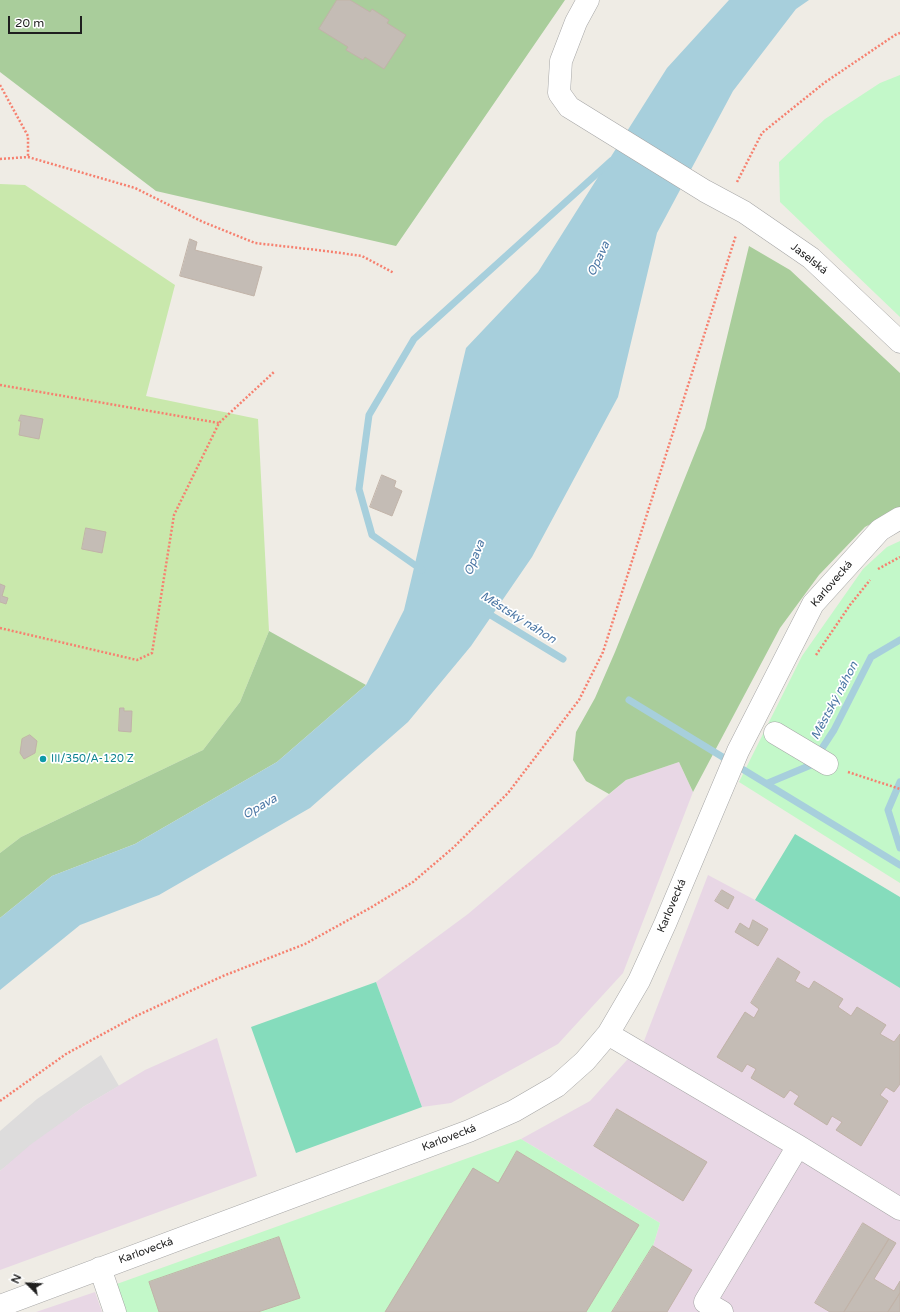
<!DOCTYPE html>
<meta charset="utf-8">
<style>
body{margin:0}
#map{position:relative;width:900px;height:1312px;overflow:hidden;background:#efece5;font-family:"Varela Round",sans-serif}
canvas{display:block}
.north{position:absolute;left:8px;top:1264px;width:40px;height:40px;-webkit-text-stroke:3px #fff;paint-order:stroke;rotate:294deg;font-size:11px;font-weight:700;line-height:16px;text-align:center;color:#1f1f1f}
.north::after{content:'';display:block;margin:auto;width:14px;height:18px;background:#1f1f1f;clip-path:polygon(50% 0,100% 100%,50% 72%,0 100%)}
.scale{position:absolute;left:8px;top:16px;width:74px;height:18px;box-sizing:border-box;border:2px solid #1f1f1f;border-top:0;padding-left:5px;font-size:12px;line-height:14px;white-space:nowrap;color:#1f1f1f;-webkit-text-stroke:3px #fff;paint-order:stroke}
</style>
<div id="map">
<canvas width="900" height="1312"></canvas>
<div class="north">N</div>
<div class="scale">20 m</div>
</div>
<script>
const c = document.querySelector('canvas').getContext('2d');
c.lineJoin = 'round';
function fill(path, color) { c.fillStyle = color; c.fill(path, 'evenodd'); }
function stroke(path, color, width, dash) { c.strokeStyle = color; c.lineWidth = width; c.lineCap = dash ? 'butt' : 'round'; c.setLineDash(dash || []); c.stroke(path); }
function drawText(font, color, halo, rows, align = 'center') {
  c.font = font + ' "Varela Round",sans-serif'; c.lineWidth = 3.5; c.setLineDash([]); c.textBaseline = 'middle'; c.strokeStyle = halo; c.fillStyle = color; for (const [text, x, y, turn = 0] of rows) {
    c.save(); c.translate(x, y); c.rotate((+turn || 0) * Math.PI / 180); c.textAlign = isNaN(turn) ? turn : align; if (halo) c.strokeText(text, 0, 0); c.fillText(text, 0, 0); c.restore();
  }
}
const residential = new Path2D(`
 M101,1055L119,1086L83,1107L0,1171V1131L37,1099Z`);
const industrial = new Path2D(`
 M679,762L693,792L623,973L558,1044L451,1103L422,1107L376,982L468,914L626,780Z
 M708,875L755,900L900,988V1312H612L653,1246L660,1223L521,1139L590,1101L644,1041Z
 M217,1038L257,1176L0,1270V1171L30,1145L83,1107L145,1070Z
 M95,1292L102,1312H36Z`);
const grass = new Path2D(`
 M0,184L25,185L175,285L146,396L258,419L269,631L240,702L203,750L21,837L0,853Z`);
const forest = new Path2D(`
 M0,0H565L396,246L156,191L0,72Z
 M749,246L790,270L900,373V508L865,527L819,575L780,628L693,792L679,762L626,780L609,794L586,781L573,760L576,732L595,698L615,652L705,428Z
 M269,631L366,685L277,762L135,844L52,876L0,918V853L21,837L203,750L240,702Z`);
const park = new Path2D(`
 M900,75V317L780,202L779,162L825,119L880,83Z
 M900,541V883L739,782L802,656L863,569L887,547Z
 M521,1139L660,1223L653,1246L612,1312H124L114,1285Z`);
const pitch = new Path2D(`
 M795,834L900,897V988L755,900Z
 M376,982L422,1107L296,1153L251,1027Z`);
const water = new Path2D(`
 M729,0H809L796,9L733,91L657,233L618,397L532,557L471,646L408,722L310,808L159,895L80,925L0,990V918L52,876L135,844L277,762L366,685L404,610L466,348L538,272L667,68Z`);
const stream = new Path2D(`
 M422,570L372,535L359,489L369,415L414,339L611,161
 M484,611L563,659
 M629,700L900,865
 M900,782L888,810L900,848
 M768,783L811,765L834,730L871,657L900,640`);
const building = new Path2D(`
 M337,0H350L370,12L372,9L389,20L387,23L406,35L384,69L365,57L363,60L346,50L348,47L319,29Z
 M190,239L197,242L195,250L262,267L254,296L180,276Z
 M21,415L43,419L39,439L19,435L21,421H19Z
 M382,475L396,481L394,487L402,491L392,516L370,507Z
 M86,528L106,532L102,553L82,549Z
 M0,584L5,586L2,596L8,598L6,604L0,602Z
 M120,708H124V711H132L131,732L119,731Z
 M30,735L37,741L35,753L24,759L20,753L22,739Z
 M722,890L734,897L728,909L715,901Z
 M753,920L768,929L758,946L735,932L740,923L749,929Z
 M778,958L800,972L795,981L809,989L814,981L843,999L838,1007L851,1016L857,1007L886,1025L880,1034L894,1042L900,1034V1084L894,1092L886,1087L880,1095L888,1101L861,1146L836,1130L842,1122L832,1116L827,1125L794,1104L799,1096L790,1090L784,1098L751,1078L756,1069L747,1064L742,1072L717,1057L745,1012L754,1018L759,1009L751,1003Z
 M617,1109L707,1162L683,1201L594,1146Z
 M517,1151L639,1225L586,1312H385L473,1168L498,1183Z
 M863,1223L889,1239L844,1312H830L815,1303Z
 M279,1237L300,1298L258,1312H159L149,1282Z
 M889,1239L896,1243L874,1279L894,1291L900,1281V1293L888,1312H844Z
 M653,1246L692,1270L667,1312H612Z
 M900,1293V1312H888Z`);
const path = new Path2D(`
 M0,85L28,136V157
 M0,159L28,157L135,188L201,221L255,243L326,251L362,256L394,273
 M737,182L762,133L824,83L895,35L900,33
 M0,385L219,423
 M878,569L900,557
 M0,628L137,660L152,653L174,515L219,423L274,372
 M816,655L850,605L870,580
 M848,772L900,789
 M0,1101L66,1054L136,1016L223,976L305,944L370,908L413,882L454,847L508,793L579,700L603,652L736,235`);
const minor = new Path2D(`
 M588,0L576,22L561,61L559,93L569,107L705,191L744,212L811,258L900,342
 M775,733L827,764
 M608,1034L798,1146L900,1209
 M100,1268L115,1312
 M0,1306L469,1131L514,1111L557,1086L585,1061L608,1034L639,981L665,924L738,751L813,604L880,530L900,518
 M722,1312L705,1302L798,1146`);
const markers = [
 [43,759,4,"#0f9aa8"]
];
const streetNames = [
 ["Jaselská",809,259,38],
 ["Karlovecká",832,584,-49],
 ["Karlovecká",672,906,-67],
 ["Karlovecká",449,1138,-21],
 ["Karlovecká",146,1251,-20]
];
const cultureNames = [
 ["III/350/A-120 Z",51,759]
];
const waterNames = [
 ["Opava",599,259,-65],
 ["Opava",475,558,-69],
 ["Městský náhon",518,618,32],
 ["Městský náhon",835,701,-62],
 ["Opava",260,807,-30]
];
fill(residential, '#dddcdc');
fill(industrial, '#e8d7e5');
fill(grass, '#c9e8ac');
fill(forest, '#a9cd9b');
fill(park, '#c3f8c9');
fill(pitch, '#85dcbc');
fill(water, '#a7cfdc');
stroke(stream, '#a7cfdc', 7);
fill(building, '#c4bcb5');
stroke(building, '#c1b3a8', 1);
stroke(minor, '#a6a6a6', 23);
stroke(path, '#f6806f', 2.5, [2, 2]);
stroke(minor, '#fff', 22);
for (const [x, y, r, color] of markers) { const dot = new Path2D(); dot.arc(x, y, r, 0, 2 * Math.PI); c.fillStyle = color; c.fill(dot); stroke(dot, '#fff', 1.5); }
drawText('11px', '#1f1f1f', '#fff', streetNames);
drawText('11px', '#0d838f', '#fff', cultureNames, 'left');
drawText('italic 12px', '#4a76a4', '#fff', waterNames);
</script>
